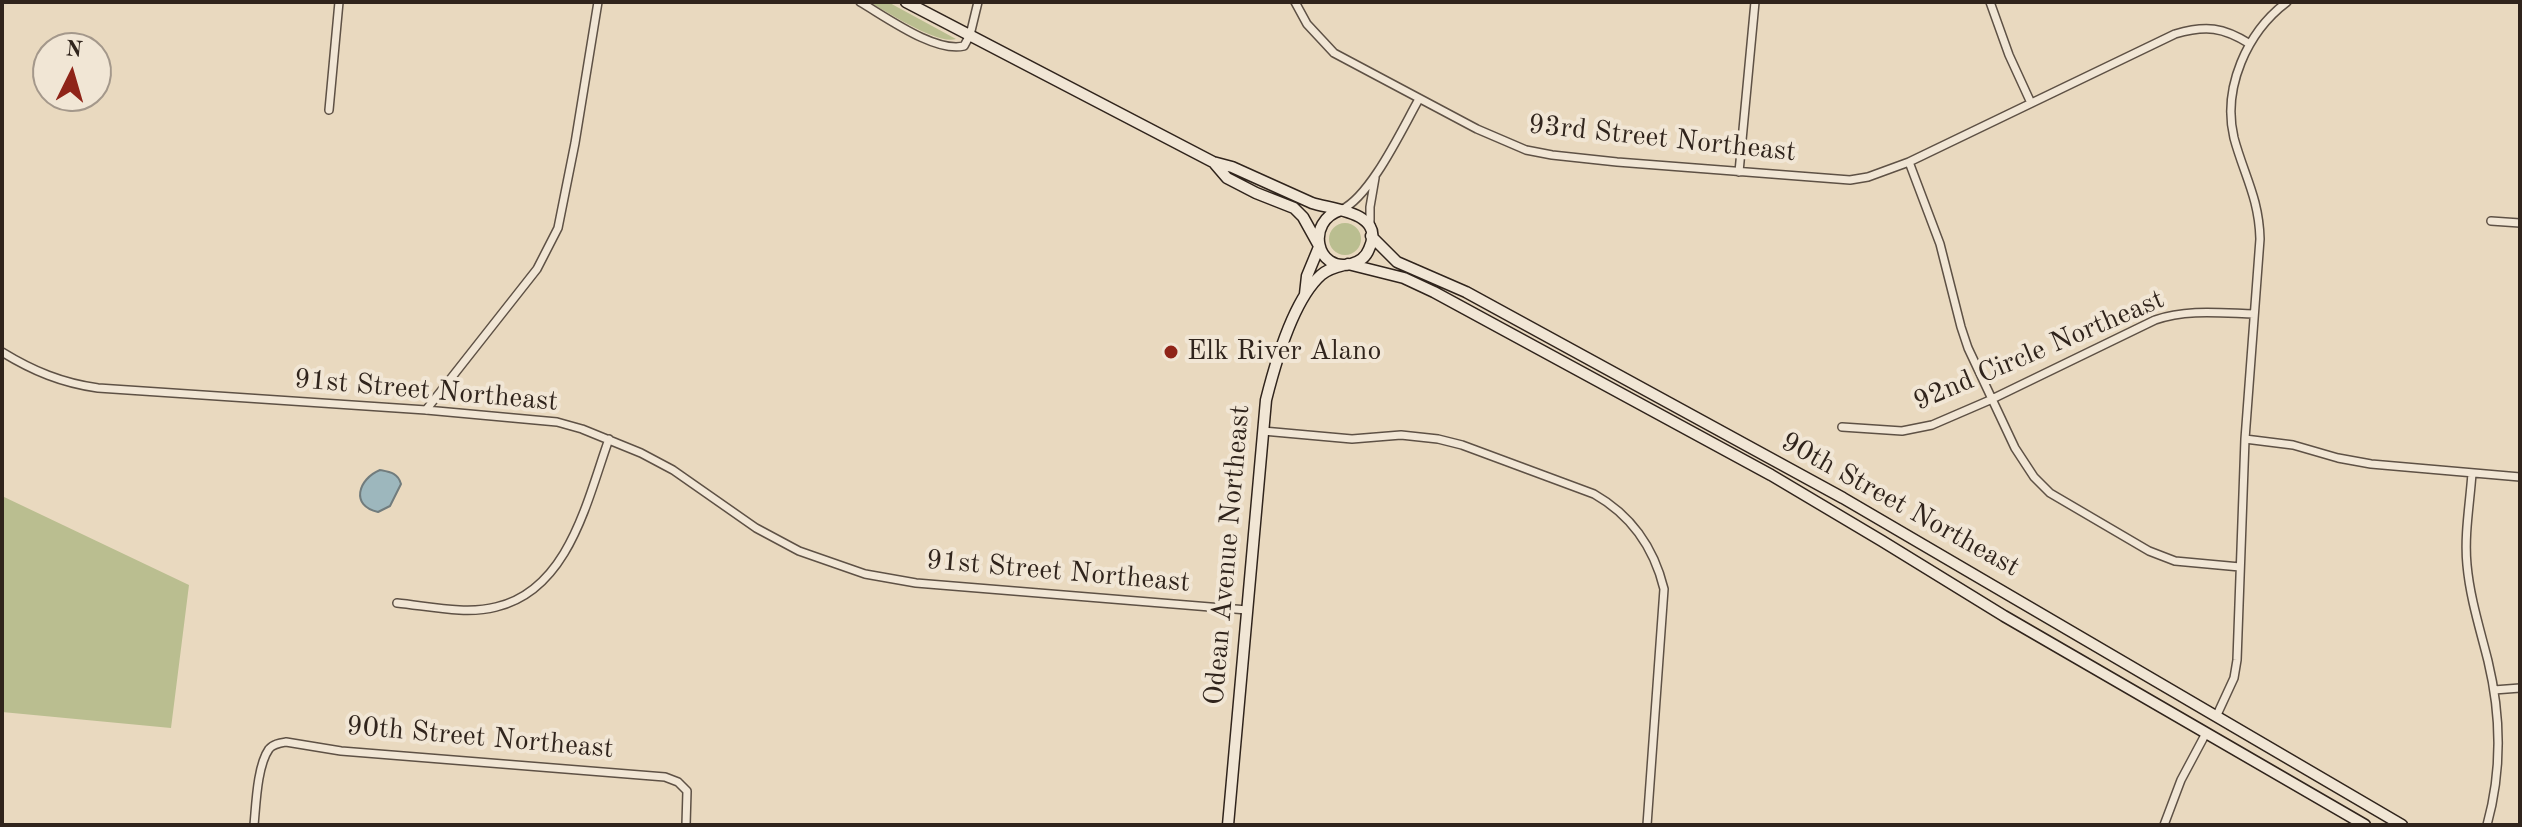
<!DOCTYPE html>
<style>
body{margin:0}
#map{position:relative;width:2522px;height:827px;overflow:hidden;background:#e9d9bf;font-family:"Old Standard TT",serif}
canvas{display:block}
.frame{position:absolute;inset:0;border:4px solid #30241c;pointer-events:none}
.north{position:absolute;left:32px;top:32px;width:80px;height:80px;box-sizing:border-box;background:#f1e6d5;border:2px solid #a4988b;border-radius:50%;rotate:5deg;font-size:22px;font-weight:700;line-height:32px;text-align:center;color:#30241c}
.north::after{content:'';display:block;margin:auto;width:28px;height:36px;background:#8f2418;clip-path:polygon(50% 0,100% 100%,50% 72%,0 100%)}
</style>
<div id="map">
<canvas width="2522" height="827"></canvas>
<div class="frame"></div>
<div class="north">N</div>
</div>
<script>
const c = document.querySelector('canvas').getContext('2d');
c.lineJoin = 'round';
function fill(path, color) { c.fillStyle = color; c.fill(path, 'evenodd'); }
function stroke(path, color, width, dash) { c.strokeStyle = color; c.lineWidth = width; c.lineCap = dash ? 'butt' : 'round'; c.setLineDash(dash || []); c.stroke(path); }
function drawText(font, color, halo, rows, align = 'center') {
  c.font = font + ' "Old Standard TT",serif'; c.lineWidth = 8; c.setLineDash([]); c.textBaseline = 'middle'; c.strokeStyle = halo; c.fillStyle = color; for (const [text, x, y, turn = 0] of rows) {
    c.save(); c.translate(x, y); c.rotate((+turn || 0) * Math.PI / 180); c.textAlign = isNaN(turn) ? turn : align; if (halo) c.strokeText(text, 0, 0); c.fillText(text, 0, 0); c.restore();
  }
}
const green = new Path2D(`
 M869,2H888L956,39C937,45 888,12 869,2Z
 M1329 239a16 16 0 1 1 32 0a16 16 0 1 1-32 0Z
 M2,496L189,585L171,728L2,712Z`);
const water = new Path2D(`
 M380,470C390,472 398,473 401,484L390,506L378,512C350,506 358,479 380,470Z`);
const street = new Path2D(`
 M860,2C886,17 935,53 964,46L970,35L978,2
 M1295,2L1307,24L1334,53L1477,129L1526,150L1552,155L1617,162L1850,180L1868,177L1909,162L2175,34C2206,25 2223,27 2250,44
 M1990,2L2009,55L2031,103
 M329,110L339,2
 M1909,162L1940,244L1961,327L1968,348L2015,448L2034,477L2050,493L2149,551L2175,561L2240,567
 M1739,172L1755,2
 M1341,210C1371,196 1402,129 1419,99
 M2491,221L2520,223
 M1370,225V207L1375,178
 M2,352C33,371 62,383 98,388L426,410L557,422L582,429L641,453L673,470L756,528L799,551L865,574L916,583L1247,610
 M426,410L537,269L558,228L575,143L598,2
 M1842,427L1902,431L1932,425L1990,400L2155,320C2187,309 2220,313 2254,314
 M1263,431L1352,439L1401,435L1438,439L1462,445L1594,494C1631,515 1654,548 1664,589L1647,825
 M2245,439L2293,445L2338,458L2371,464L2520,477
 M2472,473C2470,503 2464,535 2467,565C2470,598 2480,629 2488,661C2501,715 2502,771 2487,825
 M397,603C428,606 466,615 496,607C569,590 587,500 609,439
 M2494,690L2520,688
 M2216,717L2234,678L2237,660L2245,439L2260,239C2259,198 2244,175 2234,138C2222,88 2247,32 2287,2
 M254,825C256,805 257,766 269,749C273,744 280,743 286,742L341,751L665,777L678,782L687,791L686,825
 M2164,825L2181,780L2205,735`);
const secondary = new Path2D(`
 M906,2L1213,162L1232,167L1312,203C1334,210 1386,212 1369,249C1366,257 1359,262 1351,264C1316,273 1305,221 1341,210
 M1215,164L1227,178L1256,193L1294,208L1303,217L1318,244
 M1371,236L1397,262L1466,292L1843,498L2402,825
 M1348,264L1404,278L1434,292L1771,475L1882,541L2004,616L2365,825
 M1305,294L1307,276L1319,247
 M1228,825L1266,400C1275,364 1293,300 1321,275C1328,269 1335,267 1344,265`);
const markers = [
 [1171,352,8,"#8f2418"]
];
const streetNames = [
 ["93rd Street Northeast",1662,139,6],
 ["92nd Circle Northeast",2039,351,-23],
 ["91st Street Northeast",426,391,5],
 ["90th Street Northeast",1900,505,29],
 ["Odean Avenue Northeast",1228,555,-85],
 ["91st Street Northeast",1058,572,5],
 ["90th Street Northeast",480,738,5]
];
const poiNames = [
 ["Elk River Alano",1187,352]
];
fill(green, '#babe90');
fill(water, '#9db7bd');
stroke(water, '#717c7d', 2);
stroke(street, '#5e5145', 10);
stroke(secondary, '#30241c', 13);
stroke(street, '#f1e6d5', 7);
stroke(secondary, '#f1e6d5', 10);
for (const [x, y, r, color] of markers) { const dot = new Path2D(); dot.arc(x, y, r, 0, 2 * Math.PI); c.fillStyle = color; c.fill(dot); stroke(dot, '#f1e6d5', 3); }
drawText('28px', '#30241c', '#f1e6d5', streetNames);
drawText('28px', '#30241c', '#f1e6d5', poiNames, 'left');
</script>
